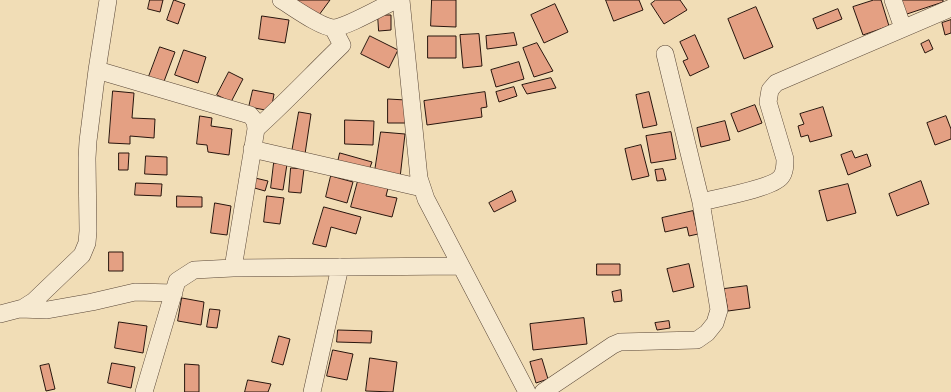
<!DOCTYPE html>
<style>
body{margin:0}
canvas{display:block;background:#f1ddb6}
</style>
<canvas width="951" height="392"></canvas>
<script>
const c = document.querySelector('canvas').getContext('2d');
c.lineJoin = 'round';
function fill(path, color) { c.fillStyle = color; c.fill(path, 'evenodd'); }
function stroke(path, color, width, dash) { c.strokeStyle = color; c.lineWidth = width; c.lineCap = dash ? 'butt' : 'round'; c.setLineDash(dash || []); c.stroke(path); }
const building = new Path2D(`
 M150,0H163L160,12L148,9Z
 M174,0L185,4L178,24L167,20Z
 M294,0H330L319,15Z
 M432,0H456V27L431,26Z
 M606,0H639L643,10L614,21Z
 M656,0H680L687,10L664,24L651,4Z
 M874,0H881L889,26L863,35L853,7Z
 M899,0H943V2L904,15Z
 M555,4L568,32L544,43L531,15Z
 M756,7L773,47L744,59L728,19Z
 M838,9L842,19L817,29L813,19Z
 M378,15H391V30L379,31Z
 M262,16L289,20L285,43L259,39Z
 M951,20V33L945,35L942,23Z
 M514,33L517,45L487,49L486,36Z
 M479,34L482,66L463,68L460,35Z
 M695,35L709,67L690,76L683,61L688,59L680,42Z
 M370,36L398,50L389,68L361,54Z
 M428,36H456V58H428Z
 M929,40L933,49L925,53L921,44Z
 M537,43L553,71L534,77L523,48Z
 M160,47L175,52L163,84L148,79Z
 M184,50L206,57L198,83L175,75Z
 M519,62L524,79L496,87L491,70Z
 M229,72L243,79L231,102L217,95Z
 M551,78L556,88L527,94L522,85Z
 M514,87L517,96L499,102L496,92Z
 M253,90L274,94L271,111L249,107Z
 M113,91L134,93L132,118L155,119L154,138L130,136V144L109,143Z
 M485,92L487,107L481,108L482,117L427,125L424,101Z
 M649,92L657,125L643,128L636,95Z
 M388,99L406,100L405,123H388Z
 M755,105L762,123L738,132L731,114Z
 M823,107L832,136L810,142L808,135L801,137L798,126L804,124L800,114Z
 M299,112L311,114L305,154L292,152Z
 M200,116L212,118L211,126L232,129L229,155L208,152L207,145L197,144Z
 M946,116L951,129V139L935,145L927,123Z
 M345,120L374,121L373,145L345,144Z
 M725,121L730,140L701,147L697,128Z
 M381,132L405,134L400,178L375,171Z
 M671,132L676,159L651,163L646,136Z
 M641,145L649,176L632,180L625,149Z
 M852,151L855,158L867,154L871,166L848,175L841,155Z
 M119,153H129L128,170H119Z
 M340,153L372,162L369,170L338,162Z
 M146,156L167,157V175L145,174Z
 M274,163L287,164L283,190L271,188Z
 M291,168L304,169L301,193L289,192Z
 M663,169L666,180L657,181L655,170Z
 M331,176L353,182L347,203L326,197Z
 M255,178L268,181L265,191L251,187Z
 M358,181L388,188L386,196L397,198L392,217L351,207Z
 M921,181L929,204L897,216L889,194Z
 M136,183L162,184L161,196L135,195Z
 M848,184L856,213L827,221L819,191Z
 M512,191L516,201L494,212L489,203Z
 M177,196L202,197V207H177Z
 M267,196L284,198L280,224L264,222Z
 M215,203L231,206L227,235L211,233Z
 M324,207L361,217L356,234L331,227L326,247L313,244Z
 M693,211L698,234L689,236L687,227L665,232L662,218Z
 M109,252H123V271H109Z
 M597,264H620V275H597Z
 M689,264L694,287L673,292L667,269Z
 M747,286L750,308L728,311L724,289Z
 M621,290L622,301L614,302L612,292Z
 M182,298L204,302L201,325L178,321Z
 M210,309L220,310L217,328L207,327Z
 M584,318L587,344L533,350L530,324Z
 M669,321L670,328L657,330L655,323Z
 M119,322L147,326L143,353L115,348Z
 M338,330L372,331L371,343L337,342Z
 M279,336L290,339L283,365L272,362Z
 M333,350L353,354L347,380L327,376Z
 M370,358L397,362L393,392L366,391Z
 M542,359L548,379L536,383L530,362Z
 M112,363L135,367L131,388L108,383Z
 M49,364L55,389L46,391L40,366Z
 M185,364L199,365V392H185Z
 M248,380L271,384L268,392H245Z`);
const minor = new Path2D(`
 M281,0C293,7 320,27 333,28C345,28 383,6 396,0
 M401,0L419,178L426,199L527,392
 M893,0L903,28
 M97,70L250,115L255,121L256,129L233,268
 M256,129C286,102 313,73 342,45L333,28
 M252,149L422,188
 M701,202C717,198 773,188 781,177C785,172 785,165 785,159L768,102L770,90L776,83L951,8
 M20,309L47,310L92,302L135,292L174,293
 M0,314L23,308L34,301L82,255L87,243L88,231L87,158L88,141L97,70L108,0
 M144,392L177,281L194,270L233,268L461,266
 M312,392L340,267
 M543,392L613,345L620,342L697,340L707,333L715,323L719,310L701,202L665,54`);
fill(building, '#e4a083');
stroke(building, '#28150d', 1);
stroke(minor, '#5a4737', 18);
stroke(minor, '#f6e9d0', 17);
</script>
